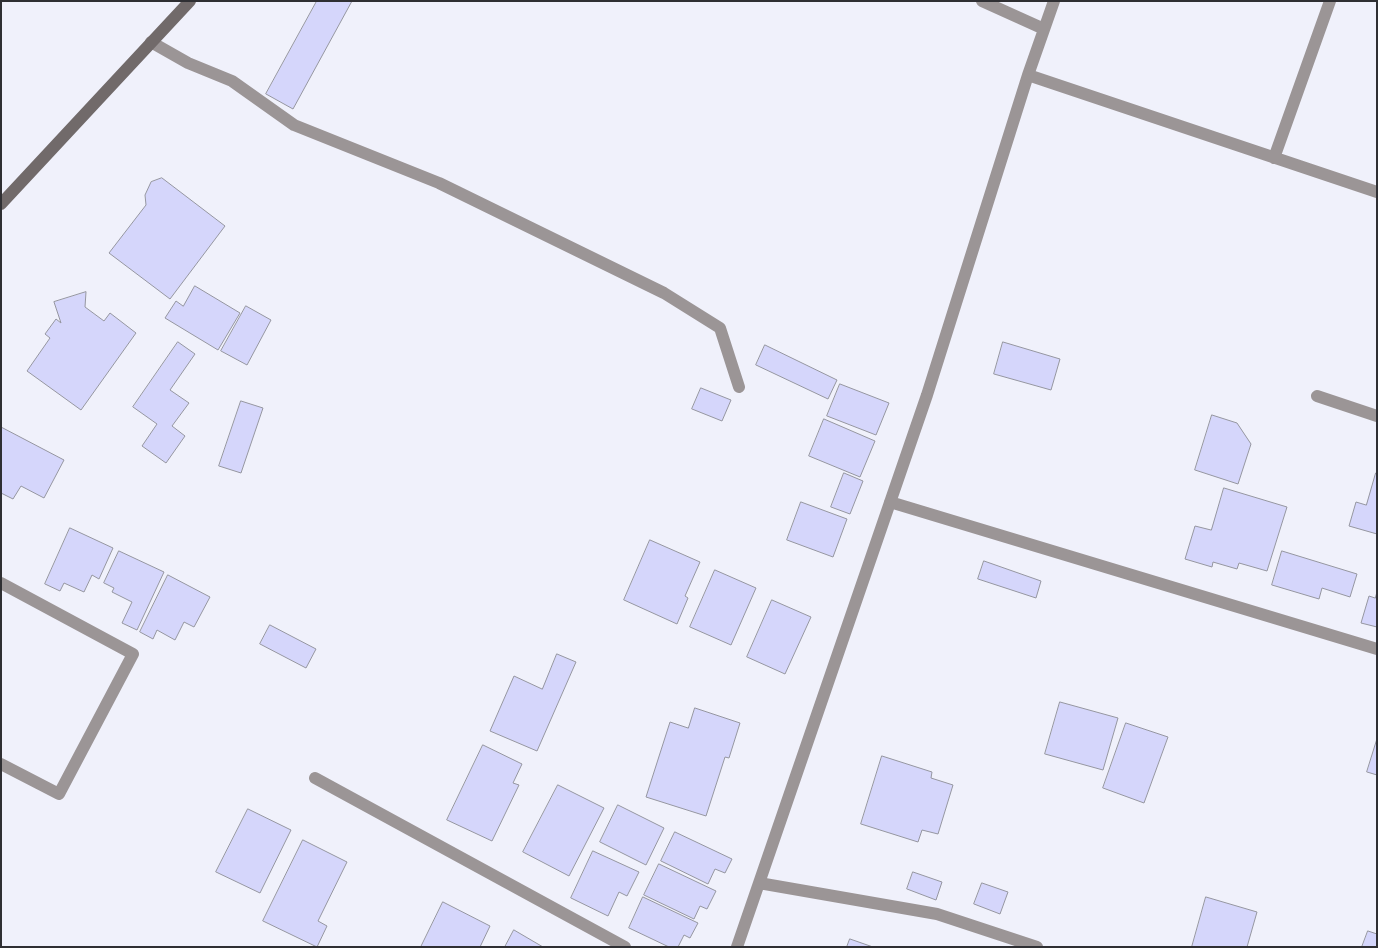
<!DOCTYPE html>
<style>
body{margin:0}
#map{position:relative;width:1378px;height:948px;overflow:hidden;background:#f0f1fb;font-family:"Alegreya Sans",sans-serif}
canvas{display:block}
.frame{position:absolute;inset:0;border:2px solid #2f2f33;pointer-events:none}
</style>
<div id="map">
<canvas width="1378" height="948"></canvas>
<div class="frame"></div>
</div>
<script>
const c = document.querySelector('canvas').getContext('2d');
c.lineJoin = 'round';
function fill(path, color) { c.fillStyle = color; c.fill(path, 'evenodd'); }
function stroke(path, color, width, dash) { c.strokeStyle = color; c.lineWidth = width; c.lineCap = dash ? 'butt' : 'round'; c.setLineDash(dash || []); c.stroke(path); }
const building = new Path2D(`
 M317,1H352L293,109L266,94Z
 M162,178L225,226L170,299L109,253L146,205L145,195L151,182Z
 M195,286L240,313L218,350L165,318L176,301L183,306Z
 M86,292L85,307L104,321L110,313L136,333L81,410L27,371L50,338L45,334L56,319L61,323L54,302Z
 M246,306L271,320L247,365L221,351Z
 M178,342L195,354L170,390L189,403L172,426L185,436L166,463L142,446L157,424L133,407Z
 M1003,342L1060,359L1051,390L994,374Z
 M765,345L837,380L828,399L756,365Z
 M840,384L889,403L876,435L827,416Z
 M701,388L731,400L722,421L692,409Z
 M241,401L263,408L241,473L219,466Z
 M1212,415L1237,423L1251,444L1238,484L1195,470Z
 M824,419L875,441L860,477L809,456Z
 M1,427L64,460L44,498L21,486L13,499L1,493Z
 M844,473L863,481L850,514L831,507Z
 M1376,473H1377V534L1349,526L1356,502L1366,505Z
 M1224,488L1287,507L1267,571L1239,563L1237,569L1213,562L1212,567L1185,559L1195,526L1211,530Z
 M801,502L847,519L833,557L787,540Z
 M70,528L113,548L99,579L92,575L84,592L64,583L60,591L45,584Z
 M650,540L700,562L685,596L688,598L677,624L624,600Z
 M119,551L164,572L137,630L122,623L132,602L112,592L114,588L104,583Z
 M1282,551L1357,574L1350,597L1322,588L1319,599L1272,585Z
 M984,561L1041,581L1036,598L978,579Z
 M715,570L756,588L731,645L690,627Z
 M168,575L210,597L194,627L184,622L175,640L157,630L153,639L140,632Z
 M1377,592V627L1361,623L1369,596L1375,598Z
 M772,600L811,617L785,674L747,657Z
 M270,625L316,649L306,668L260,644Z
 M557,654L576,662L537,751L490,731L514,676L542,689Z
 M1060,702L1118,718L1103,770L1045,754Z
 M695,708L740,723L729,758L725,757L706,816L646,797L670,722L688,728Z
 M1126,723L1168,737L1144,803L1103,788Z
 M1377,739V775L1367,772Z
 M483,745L522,764L513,783L519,785L492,841L447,820Z
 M882,756L932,772L931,778L953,785L938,834L922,830L918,842L861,824Z
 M558,785L604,808L569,876L523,852Z
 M618,805L664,828L646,865L600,842Z
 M248,809L291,830L260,893L216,872Z
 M675,832L732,859L725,873L715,869L708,884L661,861Z
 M303,840L347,862L318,921L327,926L317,947L263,921Z
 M593,851L639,872L627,896L619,892L608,916L571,898Z
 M659,864L716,891L707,909L700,906L694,919L644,895Z
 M913,872L942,882L936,900L907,889Z
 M982,883L1008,892L1000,914L974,904Z
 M643,897L698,923L690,938L684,935L678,947H669L629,928Z
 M1206,897L1257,912L1247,947H1192Z
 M443,902L490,926L480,947H421Z
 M514,930L543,947H505Z
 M1368,931L1377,934V947H1362Z
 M850,939L873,947H847Z`);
const service = new Path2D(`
 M1,583L133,654L59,794L1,764`);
const minor = new Path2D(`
 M982,1L1044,29
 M151,42L188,63L232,81L294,125L439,183L664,293L720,328L739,387
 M1028,75L1377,192
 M1274,158L1330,1
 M1317,396L1377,416
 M890,502L1377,649
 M315,778L625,947
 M759,883L937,914L1037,947
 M737,947L927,395L1028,75L1054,1`);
const secondary = new Path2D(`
 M1,204L190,1`);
fill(building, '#d5d6fb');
stroke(building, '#9596a0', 1);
stroke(service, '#9b9596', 12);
stroke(minor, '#9b9596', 12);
stroke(secondary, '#716a6a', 12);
</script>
